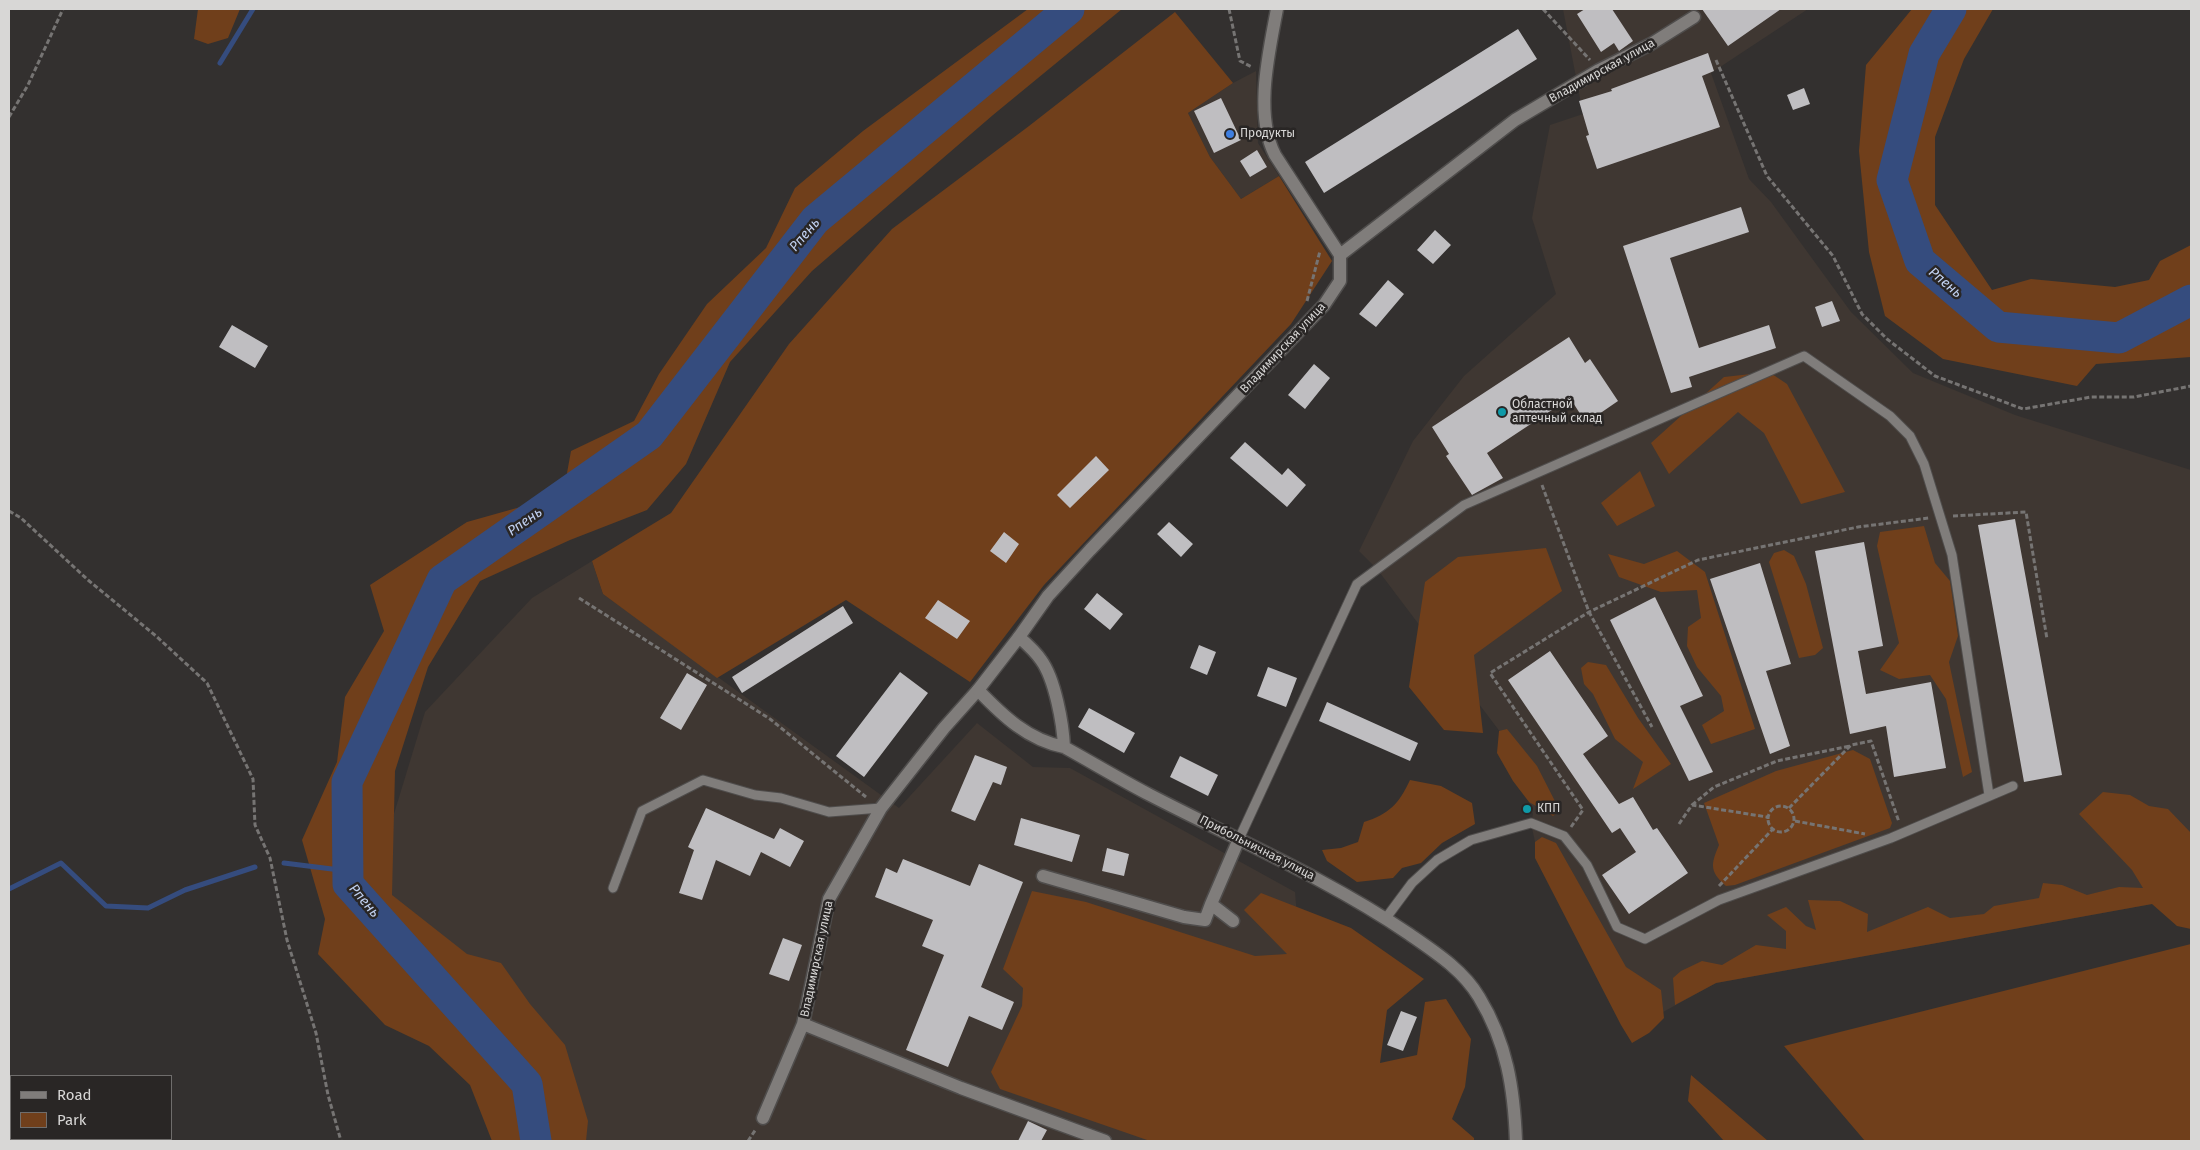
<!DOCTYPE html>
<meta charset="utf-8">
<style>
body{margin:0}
#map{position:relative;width:2200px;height:1150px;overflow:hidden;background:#33302f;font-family:"Fira Sans",sans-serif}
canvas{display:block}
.frame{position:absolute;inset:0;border:10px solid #d8d7d6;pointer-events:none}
.legend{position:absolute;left:10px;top:1075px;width:162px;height:65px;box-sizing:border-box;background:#292625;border:1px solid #6f6d6c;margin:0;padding:6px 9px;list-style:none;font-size:15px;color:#d8d7d6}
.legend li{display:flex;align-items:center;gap:10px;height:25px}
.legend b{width:25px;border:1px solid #6f6d6c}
</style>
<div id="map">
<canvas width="2200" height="1150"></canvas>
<div class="frame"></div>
<ul class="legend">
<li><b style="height:6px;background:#807d7b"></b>Road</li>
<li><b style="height:14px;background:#703f1b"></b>Park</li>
</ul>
</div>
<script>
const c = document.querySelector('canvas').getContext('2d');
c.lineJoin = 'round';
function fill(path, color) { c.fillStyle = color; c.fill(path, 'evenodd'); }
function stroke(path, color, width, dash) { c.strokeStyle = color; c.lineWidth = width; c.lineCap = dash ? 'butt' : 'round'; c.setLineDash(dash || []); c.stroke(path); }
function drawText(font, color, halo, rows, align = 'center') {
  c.font = font + ' "Fira Sans",sans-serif'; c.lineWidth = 5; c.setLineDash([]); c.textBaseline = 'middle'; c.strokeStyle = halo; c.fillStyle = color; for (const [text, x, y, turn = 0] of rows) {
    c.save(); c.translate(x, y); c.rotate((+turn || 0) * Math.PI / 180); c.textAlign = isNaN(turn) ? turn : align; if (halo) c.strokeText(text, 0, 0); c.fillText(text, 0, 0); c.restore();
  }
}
const built = new Path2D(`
 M1563,9H1808L1711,73L1749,179L1771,202L1851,312L1913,373L2015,415L2191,470V897L1716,983L1634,1028L1535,842L1531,823L1533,814L1529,802L1550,798L1377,569L1359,551L1413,441L1464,376L1556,294L1532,218L1550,125L1583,114Z
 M1256,71L1258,143L1279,176L1241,199L1210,157L1188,113L1233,83Z
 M592,561L603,594L899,808L977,723L1033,767L1070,768L1295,892L1316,1141H509L365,909L425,712L532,598Z`);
const green = new Path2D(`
 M198,9H240L228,38L208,44L194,39Z
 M1028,9H1122L993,115L812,271L730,362L686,464L647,510L570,540L480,581L428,667L395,771L392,895L467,954L501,963L530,1004L565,1045L588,1121L586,1141H492L470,1085L429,1046L385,1025L318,954L325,919L302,840L337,762L345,697L384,631L370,585L467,522L563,495L571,451L634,421L659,374L707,304L766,248L795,188L863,131Z
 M1912,9H1993L1964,59L1935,137V205L1992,290L2031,279L2115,287L2149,280L2160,261L2191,245V357L2096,364L2077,386L1943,359L1885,316L1869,252L1859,151L1866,65Z
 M1175,12L1233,83L1188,113L1210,157L1241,199L1279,176L1332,261L1291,324L1044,585L970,682L846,600L717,678L603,594L592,561L671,513L789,344L892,229L1029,126Z
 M1769,372L1787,384L1845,492L1801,504L1764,433L1738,412L1669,474L1651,443L1724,377Z
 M1640,471L1655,506L1617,526L1601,503Z
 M1924,526L1935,563L1950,581L1958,636L1949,662L1972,772L1963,777L1946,699L1930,675L1899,679L1880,670L1899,643L1877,546L1880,532Z
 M1546,548L1562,591L1474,655L1483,733L1444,730L1409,687L1425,582L1458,557Z
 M1784,550L1794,556L1806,584L1823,648L1815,655L1799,658L1769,562L1774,553Z
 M1677,551L1705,572L1755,729L1711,744L1702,725L1724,711L1721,696L1697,667L1687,646L1688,627L1701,618L1697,590L1661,592L1619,577L1608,554L1644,564Z
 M1588,662L1606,665L1638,718L1671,764L1633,789L1643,762L1615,739L1593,694L1584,684L1581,668Z
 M1507,729L1537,766L1560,811L1553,816L1529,802L1513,781L1497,753L1499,731Z
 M1853,750L1870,759L1892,823L1890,828L1735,885L1726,886C1709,871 1711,864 1719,845L1704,803L1776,771Z
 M1410,780L1441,786L1472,803L1475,824L1442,843L1421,863L1402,868L1393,878L1357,882L1327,861L1322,850L1341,848L1358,842L1364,822C1389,814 1399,804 1410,780Z
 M2103,792L2130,795L2149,806L2168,809L2191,833V929L2177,926L2152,904L1716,983L1675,1005L1673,978L1681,971L1702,961L1722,965L1756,945L1786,949V931L1767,915L1786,907L1806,926L1816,930L1808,900L1840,901L1868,914L1867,932L1928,907L1950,918L1984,914L1994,906L2039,898L2043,883L2062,885L2087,895L2119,887L2143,888L2132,870L2079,814Z
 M1542,837L1556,843L1626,967L1661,990L1664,1018L1649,1033L1632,1043L1621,1025L1535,858V842Z
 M1032,891L1086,902L1255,956L1287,954L1244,910L1261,893L1351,928L1424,979L1387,1010L1380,1063L1417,1055L1425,1002L1446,999L1471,1039L1465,1087L1452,1119L1474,1138V1141H1150L1000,1089L991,1072L1022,1006L1023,988L1003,969Z
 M2191,944V1141H1865L1784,1046Z
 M1691,1075L1768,1141H1724L1688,1101Z`);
const stream = new Path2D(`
 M220,63L253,9
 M284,863L348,871
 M9,889L61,863L106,906L148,908L185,890L255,867`);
const river = new Path2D(`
 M1951,9L1924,54L1892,180L1920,261L1998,327L2119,338L2191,300
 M536,1141L527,1084L348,884L347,782L442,580L649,435L815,220L1069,9`);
const building = new Path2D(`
 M1585,9H1612L1633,41L1619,51L1614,43L1601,52L1577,14Z
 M1702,9H1781L1728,46Z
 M1518,29L1537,59L1324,193L1305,162Z
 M1708,53L1714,71L1702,76L1720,127L1597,169L1586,136L1589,135L1579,101L1612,91L1611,89Z
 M1804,88L1810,104L1793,110L1787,95Z
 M1221,98L1241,140L1214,153L1194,111Z
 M1257,150L1267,167L1250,177L1240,161Z
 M1741,207L1749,232L1670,258L1699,348L1769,325L1776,348L1689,377L1692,387L1671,393L1623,246Z
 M1435,230L1451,245L1433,264L1417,250Z
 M1388,280L1404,294L1376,327L1359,314Z
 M1832,301L1840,321L1822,327L1815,307Z
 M232,325L268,346L255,368L219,347Z
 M1569,337L1585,363L1590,359L1618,401L1586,423L1570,398L1487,453L1503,478L1472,495L1446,456L1449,454L1432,427Z
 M1314,364L1330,378L1305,409L1288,395Z
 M1245,442L1282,475L1288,468L1306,485L1287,507L1230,458Z
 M1096,456L1109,470L1070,508L1057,495Z
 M2015,519L2062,775L2024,782L1978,525Z
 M1169,522L1193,544L1181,557L1157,534Z
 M1004,532L1019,544L1006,563L990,551Z
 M1864,542L1883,646L1858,651L1866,694L1931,682L1946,768L1894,777L1886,726L1850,734L1815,551Z
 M1760,563L1791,664L1766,671L1790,746L1770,754L1710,579Z
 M1097,593L1123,614L1110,630L1084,609Z
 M1655,597L1703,696L1680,706L1713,772L1689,781L1610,620Z
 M938,600L970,621L957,639L925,618Z
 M843,606L853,623L742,693L732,677Z
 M1199,645L1216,652L1207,675L1190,668Z
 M1550,651L1608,736L1583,754L1619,804L1633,797L1653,830L1657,828L1688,873L1629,914L1602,875L1636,852L1620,828L1612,833L1508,680Z
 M1268,667L1297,678L1286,707L1257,696Z
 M900,672L928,693L864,777L836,756Z
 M687,673L707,685L681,730L660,718Z
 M1327,702L1418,743L1410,761L1319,721Z
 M1089,708L1135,733L1124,753L1078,727Z
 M975,755L1007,767L1001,785L993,782L975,821L951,811Z
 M1180,756L1218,775L1208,796L1170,777Z
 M706,808L774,839L780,828L804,841L790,867L761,852L750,876L716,860L702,900L679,893L694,850L688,847Z
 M1021,818L1080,835L1072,862L1014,845Z
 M1107,848L1129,854L1124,876L1102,871Z
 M903,859L970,886L979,864L1023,882L981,987L1014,1002L1002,1030L969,1016L948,1067L906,1050L944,955L922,946L933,920L875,897L886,868L897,873Z
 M783,938L802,945L789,981L769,974Z
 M1401,1011L1417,1017L1403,1051L1387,1045Z
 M1028,1121L1047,1130L1041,1141H1018Z`);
const path = new Path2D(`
 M1229,9L1240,61L1252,67
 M1543,9L1590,60
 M1716,60L1767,176L1833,256L1862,314L1887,339L1935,376L2023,409L2091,397H2134L2191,386
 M9,117L28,85L63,9
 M1307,301L1320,251
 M1542,485L1589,612L1652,727
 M9,511L21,518L88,580L156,636L207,683L253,779L255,825L270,858L287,940L316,1033L328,1095L341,1141
 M1953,516L2026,512L2047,639
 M579,598L770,719L866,797
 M1692,805L1714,787L1777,761L1850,746
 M1768 819a13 13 0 1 1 26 0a13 13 0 1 1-26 0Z
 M1789,808L1851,745L1871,741L1899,822
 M1795,821L1865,834
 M1679,824L1692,805L1767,817
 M1571,827L1583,810L1490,673L1589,612L1698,560L1858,527L1929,518
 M1719,886L1772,830
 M748,1141L756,1129`);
const lane = new Path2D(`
 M1239,839L1357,584L1464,505L1804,356L1890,416L1910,436L1924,464L1952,555L1989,795
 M613,888L642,811L703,780L755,795L781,798L829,812L881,808
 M1386,918L1412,883L1437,860L1471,840L1531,823L1564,836L1587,865L1617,927L1645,939L1719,900L1891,838L2013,786`);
const street = new Path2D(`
 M1277,9C1269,52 1254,114 1275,155L1340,255
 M1340,255L1515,120L1599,70L1651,44L1694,17
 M1019,637L1048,596L1090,550L1324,305L1340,281V255
 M1043,876L1184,917L1205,920L1211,904
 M1233,921L1211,904L1239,839
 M803,1024L961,1088L1105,1141
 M763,1118L803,1024L829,899L881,808L944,728L978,690`);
const secondary = new Path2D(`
 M1064,747C1063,724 1055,679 1041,660C1035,651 1027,644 1019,637L978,690C1003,716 1028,740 1064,747C1093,763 1121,780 1150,795C1237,840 1328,879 1409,934C1435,952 1463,970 1479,997C1507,1043 1514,1089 1516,1141`);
const markers = [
 [1230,134,5,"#3f7fe0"],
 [1502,412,5,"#0f9aa8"],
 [1527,809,5,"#0f9aa8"]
];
const streetNames = [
 ["Владимирская улица",1602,71,-29],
 ["Владимирская улица",1283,348,-47],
 ["Прибольничная улица",1257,848,27],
 ["Владимирская улица",817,959,-78]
];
const poiNames = [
 ["Продукты",1240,134],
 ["Областной",1512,405],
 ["аптечный склад",1512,419],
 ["КПП",1537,809]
];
const waterNames = [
 ["Рпень",805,235,-50],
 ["Рпень",1945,283,40],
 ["Рпень",525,522,-35],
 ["Рпень",364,901,50]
];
fill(built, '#3f3732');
fill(green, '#703f1b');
stroke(stream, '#354c7e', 5);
stroke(river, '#354c7e', 31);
fill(building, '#bfbec1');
stroke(lane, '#4f4d4c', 11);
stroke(street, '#4f4d4c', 15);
stroke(secondary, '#4f4d4c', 15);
stroke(path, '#767473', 3, [5, 2.5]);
stroke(lane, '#807d7b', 9);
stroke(street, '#807d7b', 12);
stroke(secondary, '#807d7b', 12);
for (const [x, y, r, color] of markers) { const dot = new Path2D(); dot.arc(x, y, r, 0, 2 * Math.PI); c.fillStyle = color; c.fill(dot); stroke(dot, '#292625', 2); }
drawText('12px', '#d8d7d6', '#292625', streetNames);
drawText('12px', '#d8d7d6', '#292625', poiNames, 'left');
drawText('italic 14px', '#c1d1f1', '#292625', waterNames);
</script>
